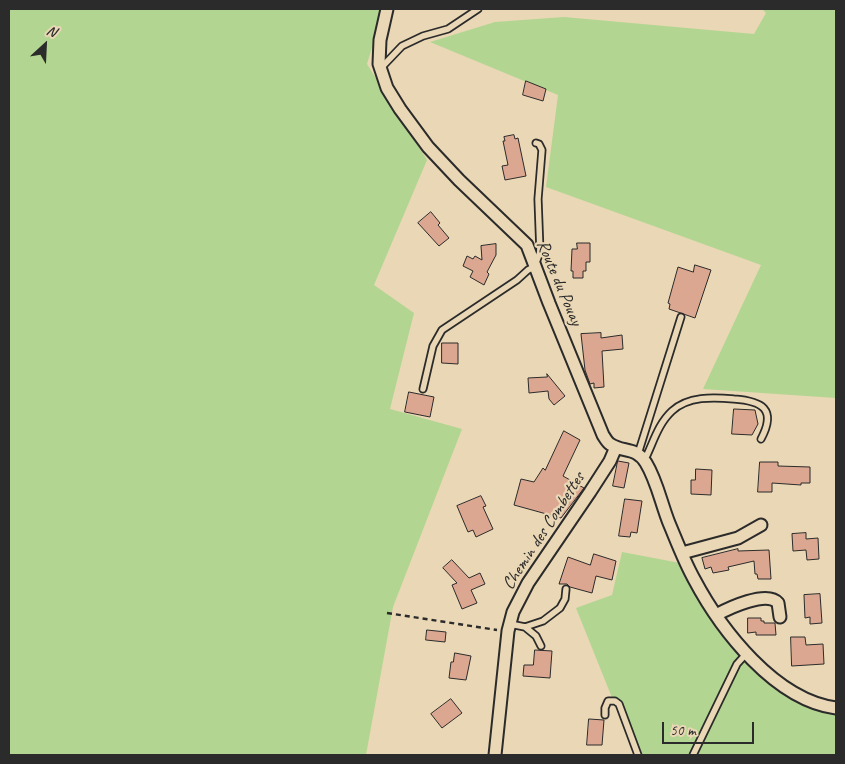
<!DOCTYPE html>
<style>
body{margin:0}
#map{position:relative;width:845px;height:764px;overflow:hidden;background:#ead7b5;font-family:Caveat,sans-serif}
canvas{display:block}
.frame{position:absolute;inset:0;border:10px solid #2b2b2b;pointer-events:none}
.north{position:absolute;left:20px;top:20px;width:50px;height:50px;-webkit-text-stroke:4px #ead7b5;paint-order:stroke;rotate:25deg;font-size:14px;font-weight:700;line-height:20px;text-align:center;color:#2b2b2b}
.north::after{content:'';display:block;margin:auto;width:18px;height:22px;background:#2b2b2b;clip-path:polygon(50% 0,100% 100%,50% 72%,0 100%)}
.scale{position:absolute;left:662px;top:722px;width:92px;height:22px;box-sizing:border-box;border:2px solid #2b2b2b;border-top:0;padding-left:6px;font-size:15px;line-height:18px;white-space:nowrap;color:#2b2b2b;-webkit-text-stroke:4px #ead7b5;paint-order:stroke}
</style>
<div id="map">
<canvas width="845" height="764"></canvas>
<div class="frame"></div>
<div class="north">N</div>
<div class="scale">50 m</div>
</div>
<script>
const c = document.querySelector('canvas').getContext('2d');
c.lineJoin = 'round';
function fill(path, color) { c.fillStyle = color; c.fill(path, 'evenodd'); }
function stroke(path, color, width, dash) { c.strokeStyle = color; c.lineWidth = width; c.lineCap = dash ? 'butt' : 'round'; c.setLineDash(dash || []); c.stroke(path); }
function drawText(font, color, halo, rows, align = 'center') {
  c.font = font + ' Caveat,sans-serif'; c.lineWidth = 4.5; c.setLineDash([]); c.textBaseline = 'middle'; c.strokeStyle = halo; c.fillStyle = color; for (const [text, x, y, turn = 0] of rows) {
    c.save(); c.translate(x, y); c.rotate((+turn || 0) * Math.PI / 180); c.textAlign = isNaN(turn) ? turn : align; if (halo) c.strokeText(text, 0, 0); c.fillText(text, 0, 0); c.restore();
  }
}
const green = new Path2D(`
 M9,9H384L367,64L427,160L374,285L414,313L390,409L462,429L393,607L366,755H9Z
 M762,9H836V398L703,389L761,265L546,187L558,95L430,42L495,22L564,17L754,34L766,13Z
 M622,552L680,563L770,682L801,704L836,713V755H635L576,608L612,595Z`);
const building = new Path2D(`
 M526,81L546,89L543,101L523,95Z
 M514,135L515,139L518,138L526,176L505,180L502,166L508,165L503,141H505L504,137Z
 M431,212L440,223L438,225L449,238L439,246L418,223Z
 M577,243H590V262H586V271H583V278H573V271H571L572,249H577Z
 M496,244V255L487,272L489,274L484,285L470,277L473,271L463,266L467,256L473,259L475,256L482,260L481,246Z
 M695,265L711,270L695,318L669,309L670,304L668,303L678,267L693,272Z
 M601,333V338L622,335L623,349L602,351L604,387L594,388V383L590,384L585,370L581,334Z
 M442,343H458V364L442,363Z
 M547,374L565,396L554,405L549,399L548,391L529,393L528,378L547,377Z
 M409,392L434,397L430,417L405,412Z
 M734,409L755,410L758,424L752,435L732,434Z
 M564,431L580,440L563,476L584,488L561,518L514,505L521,479L534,482L543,468L545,470Z
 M618,461L629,463L624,488L613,486Z
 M760,462H778V466L810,467V483H801V485L772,483V492H758Z
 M696,469L712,470L711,495L691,494V480H695Z
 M481,496L486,506L483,507L493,529L476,537L473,530L468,532L457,506Z
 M625,499L642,501L637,533L631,532L630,537L619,536Z
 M806,533V539L818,538L819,559L807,560L806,550L793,551L792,534Z
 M738,549V551L769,550L771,579H758L757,574H755L754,561L728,567L729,570L713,573L711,567L705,569L702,558Z
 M594,554L616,561L612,580L596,576L592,593L570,587L567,584H559L568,557L590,565Z
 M452,560L469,578L480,573L485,584L471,590L477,603L462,609L452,585L457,583L443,568Z
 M820,594L822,623L810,624V617L805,618L804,595Z
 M748,618H761V621H764V623H775L776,635H756V632L748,633Z
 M427,630L446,632L445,642L426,640Z
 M791,637H805L806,645L823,644L824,664L792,666Z
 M535,650L552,651L550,678L523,676L524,665H533Z
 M455,653L471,656L466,680L449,678L451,662H453Z
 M451,699L462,713L442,728L431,714Z
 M589,719L604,720L602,745H587Z`);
const path = new Path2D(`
 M387,613L497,630`);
const service = new Path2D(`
 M381,68L402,46L423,36L448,29L478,9
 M534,261L537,260L540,252L538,199L542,150L539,144L536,143
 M423,389L433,346L442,330L517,280L528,270L536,266
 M638,454L681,317
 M643,459L647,455C654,440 659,423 672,411C688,396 713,397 734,399C762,401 777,409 761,439
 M510,624L525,627L543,621L560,608L565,599L566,589
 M525,627L536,636L541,646
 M605,715V708L608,701H615L619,704L638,755
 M693,755L737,664L747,653`);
const minor = new Path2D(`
 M387,9L380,40L379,64L387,88L400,109L428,147L459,180L527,245L549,303L603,435C605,438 607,442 610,444C622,453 636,446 646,463C657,481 661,503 669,523C677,542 684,561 694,579C721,630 775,700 836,708
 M682,553L738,538L761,525
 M716,615C729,608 767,590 778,603L780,617
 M495,755L508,631L513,612L528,583L590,492L610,461L616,447`);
const streetNames = [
 ["Route du Pouay",559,283,67],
 ["Chemin des Combettes",544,531,-57]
];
fill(green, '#b2d691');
fill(building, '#dca790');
stroke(building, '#2b2b2b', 1);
stroke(service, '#2b2b2b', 9);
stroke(minor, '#2b2b2b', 15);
stroke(path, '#2b2b2b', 2.5, [5, 4]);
stroke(service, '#ead7b5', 5.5);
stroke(minor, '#ead7b5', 11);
drawText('18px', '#2b2b2b', '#ead7b5', streetNames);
</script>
